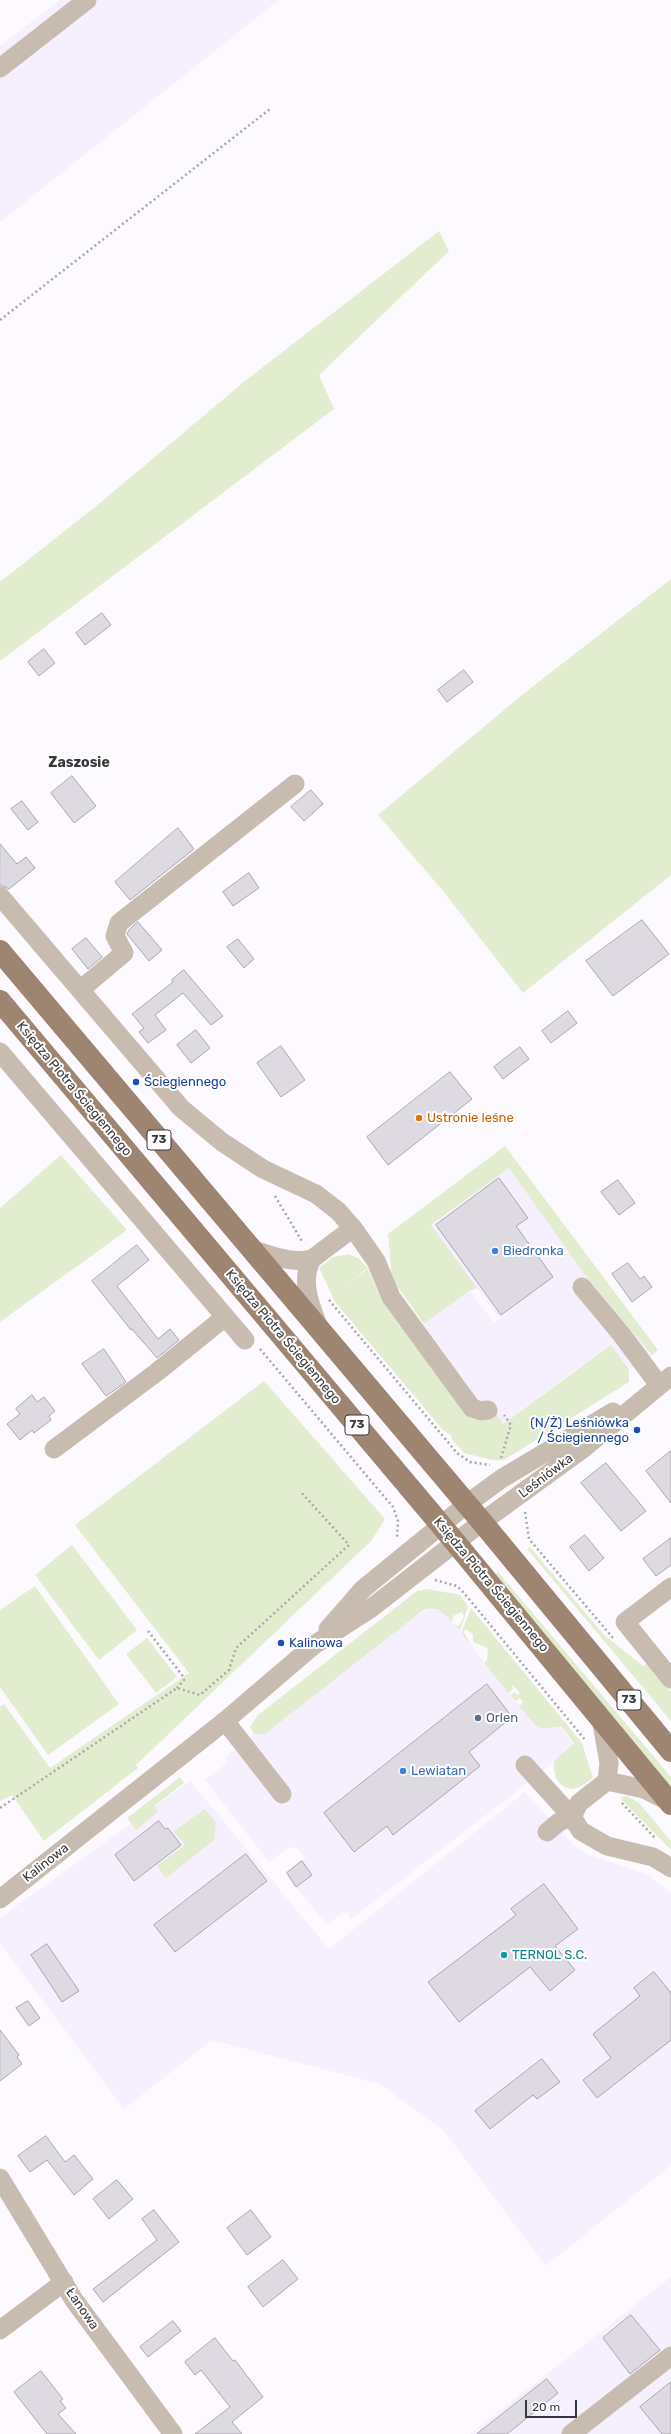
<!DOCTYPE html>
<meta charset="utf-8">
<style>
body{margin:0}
#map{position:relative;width:671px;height:2434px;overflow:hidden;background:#fcfaff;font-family:Rubik,sans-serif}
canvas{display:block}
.scale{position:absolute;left:525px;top:2400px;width:52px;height:18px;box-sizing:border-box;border:2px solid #38373a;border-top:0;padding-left:5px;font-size:12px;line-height:14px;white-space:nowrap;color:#38373a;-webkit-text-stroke:3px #fff;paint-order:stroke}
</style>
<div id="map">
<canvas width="671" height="2434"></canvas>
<div class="scale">20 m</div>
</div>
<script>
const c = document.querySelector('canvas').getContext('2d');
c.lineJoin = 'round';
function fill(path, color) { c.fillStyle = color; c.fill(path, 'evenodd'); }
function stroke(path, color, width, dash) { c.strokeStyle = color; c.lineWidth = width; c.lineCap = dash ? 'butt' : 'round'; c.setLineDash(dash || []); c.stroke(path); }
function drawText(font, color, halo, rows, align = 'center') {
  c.font = font + ' Rubik,sans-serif'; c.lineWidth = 4; c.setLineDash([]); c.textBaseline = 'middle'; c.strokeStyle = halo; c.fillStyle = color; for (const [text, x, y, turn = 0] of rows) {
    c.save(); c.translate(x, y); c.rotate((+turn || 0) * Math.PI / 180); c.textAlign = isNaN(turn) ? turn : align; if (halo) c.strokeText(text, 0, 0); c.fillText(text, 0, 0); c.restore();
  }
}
const built = new Path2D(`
 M60,0H279L0,222V46Z
 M509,1168L585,1275L601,1288L652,1355L629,1370L610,1345L502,1424L490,1418L481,1422L469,1418L409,1335L470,1291L494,1323L500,1319L431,1226Z
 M431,1609L444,1612L535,1725L545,1729L560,1726L574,1744L521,1788L351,1919L348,1913L343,1912L327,1925L284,1873L305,1858L298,1849L289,1847L269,1862L205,1780L227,1763L226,1757L254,1734H265L418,1614Z
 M190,1781L329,1949L525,1792L574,1845L587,1854L653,1876L651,1878L671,1893V2165L546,2266L444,2131L380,2084L212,2040L124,2109L0,1943V1918Z
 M671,2277V2434H470Z`);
const green = new Path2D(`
 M439,231L449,251L319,375L334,409L0,661V582L100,503L245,381Z
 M671,579V875L523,993L443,891L378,815L527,691Z
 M505,1146L658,1350L652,1355L585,1275L509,1168L431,1225L477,1288L469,1291L424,1324L392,1279L388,1234Z
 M61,1155L127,1230L0,1322V1208Z
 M348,1254L358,1258L368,1268L339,1291L368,1269L379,1294L472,1419L484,1421L495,1413L503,1424L611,1345L629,1370V1382L504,1460H492L464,1453L451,1438L452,1436L443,1430L335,1302L319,1268L333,1257Z
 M264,1381L385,1519L372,1540L136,1765L138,1768L44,1841L12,1795L0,1801V1707L4,1704L50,1768L189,1673L75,1525Z
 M72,1545L137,1630L99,1660L35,1575Z
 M530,1547L604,1635L643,1666L647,1663L671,1691V1721L527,1549Z
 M498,1572L671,1777V1787L496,1574Z
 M35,1586L119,1704L48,1755L0,1687V1610Z
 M428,1589L460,1595L468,1606L460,1631L455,1625L459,1626L464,1616L462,1612L453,1616L452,1622C443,1612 436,1605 422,1611L265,1734H254L250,1727L258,1715L417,1591Z
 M471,1608L582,1743L593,1778L580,1787L571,1789C556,1786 553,1774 554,1761L574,1743L561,1726L543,1729L535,1725L519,1706L523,1702L520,1698L516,1701L511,1695L514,1692L517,1695L520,1693L512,1684L513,1689L508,1693L484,1662L487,1660L488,1648L473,1642V1634L465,1629L464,1633L473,1647L461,1633Z
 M147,1638L177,1677L156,1693L126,1654Z
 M180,1777L184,1783L154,1806L158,1812L136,1830L127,1818Z
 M627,1796L639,1803L671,1841V1850L622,1800L621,1797Z
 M205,1809L216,1823L214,1840L166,1878L157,1866L185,1845L174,1831Z`);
const building = new Path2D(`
 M102,613L111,625L85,645L76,633Z
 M44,649L55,663L39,676L28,662Z
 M464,670L473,682L447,702L438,690Z
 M72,776L96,806L74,823L51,793Z
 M311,790L323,804L304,821L291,807Z
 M22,801L38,822L28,830L11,809Z
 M178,828L194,849L130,900L115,882Z
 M0,844L17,864L26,857L35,868L9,889L0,885Z
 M249,873L259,888L233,906L223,892Z
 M642,920L669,954L613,996L586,961Z
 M138,922L162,950L149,961L127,934L129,930Z
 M86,938L102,957L88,969L72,949Z
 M238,939L254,959L244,968L227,947Z
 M184,970L223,1016L211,1025L183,993L155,1015L166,1030L148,1043L139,1032L144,1028L132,1014L173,982L172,980Z
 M568,1011L577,1023L551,1043L542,1031Z
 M196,1030L210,1048L191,1063L177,1045Z
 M281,1046L305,1080L281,1097L257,1063Z
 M520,1047L529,1059L503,1079L494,1067Z
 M450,1072L472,1099L388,1165L367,1137Z
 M499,1178L528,1218L516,1226L553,1277L501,1315L436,1225Z
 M618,1180L635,1203L619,1215L601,1192Z
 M137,1245L149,1260L117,1286L158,1339L170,1329L179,1340L157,1358L132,1329L131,1330L92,1281Z
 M628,1263L640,1279L644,1276L652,1287L632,1302L612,1274Z
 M104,1349L126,1382L106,1396L82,1364Z
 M32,1395L37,1402L44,1397L55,1411L49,1416L51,1420L39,1429L34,1433L32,1430L20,1440L7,1424L20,1414L16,1409Z
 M671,1451V1503L646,1471Z
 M606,1463L646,1511L621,1531L581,1483Z
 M585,1535L604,1558L589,1571L570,1547Z
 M671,1538V1565L656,1576L643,1559Z
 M487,1684L512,1717L469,1752L480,1766L393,1835L387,1826L354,1852L324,1813Z
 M159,1821L165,1829L168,1828L181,1845L134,1881L115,1855Z
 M246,1854L267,1881L175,1952L154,1925Z
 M302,1861L312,1875L296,1887L287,1873Z
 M544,1884L578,1929L555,1946L575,1970L550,1991L530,1967L459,2022L428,1982L516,1915L511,1909Z
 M47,1944L79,1991L62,2002L31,1955Z
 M654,1972L671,1993V2040L597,2098L583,2080L611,2058L593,2034L640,1996L634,1988Z
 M28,2001L40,2018L29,2026L16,2008Z
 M0,2030L19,2055L17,2057L22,2064L0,2081Z
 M542,2059L560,2082L537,2099L533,2095L490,2129L475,2111Z
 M46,2136L65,2162L74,2155L93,2179L74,2195L47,2160L30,2172L18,2156Z
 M117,2180L133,2199L109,2219L93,2199Z
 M154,2210L179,2242L103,2302L93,2289L157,2240L142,2219Z
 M251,2210L271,2237L247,2255L227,2228Z
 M283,2260L298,2279L263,2307L248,2287Z
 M631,2315L660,2350L630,2374L603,2338Z
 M173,2321L181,2331L148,2357L140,2347Z
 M215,2338L233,2361L235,2360L263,2397L232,2422L242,2434H195L230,2407L201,2370L195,2375L185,2362Z
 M41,2371L63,2399L60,2401L66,2408L58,2414L76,2434H47L14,2392Z
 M547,2379L558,2393L507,2434H477Z
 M671,2382V2434H662L640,2407Z`);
const path = new Path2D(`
 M0,320L270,109
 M275,1196L303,1243
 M329,1300L457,1453L470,1462L490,1465
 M260,1349L393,1507L398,1521L397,1538
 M501,1458L511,1425L504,1415
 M525,1512L529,1539L613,1638
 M435,1580L457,1586L464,1593L586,1741
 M148,1631L182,1675L184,1680L177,1688
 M622,1803L656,1839
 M0,1808L177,1688L200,1695L229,1670L236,1648L349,1545L300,1491`);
const minor = new Path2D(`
 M0,68L87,0
 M0,896L181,1108L222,1142L263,1169L316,1194L338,1211L353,1228L376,1261L391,1297L472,1408L481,1411L488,1410
 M80,990L124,953L115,936L119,923L295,784
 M0,1052L245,1340
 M251,1249C271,1255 290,1264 312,1259L353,1228
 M312,1259C300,1280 310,1305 318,1325
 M582,1287L622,1335L659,1385
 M54,1449L157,1372L225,1317
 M671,1587L625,1622L671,1679
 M328,1629L363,1589L467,1504L501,1479L613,1412
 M225,1721L282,1794
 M525,1765L572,1817L581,1831L607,1846L653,1857L671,1868
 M607,1781L644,1789L666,1800
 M572,1817L579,1803L607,1781L609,1763L601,1718
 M547,1832L559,1822L572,1817
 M0,1899L225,1721L314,1645L370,1609L482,1522L584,1448L671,1376
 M0,2178L74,2300L173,2434
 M0,2330L64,2282
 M571,2434L671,2356`);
const major = new Path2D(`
 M0,951L482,1522L671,1751
 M0,1001L441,1525L671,1804`);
const markers = [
 [136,1082,4,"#1a4fb4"],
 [419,1118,4,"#e8710a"],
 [495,1251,4,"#3f7fe0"],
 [637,1430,4,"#1a4fb4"],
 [281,1643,4,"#1a4fb4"],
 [478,1718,4,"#5c6f8a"],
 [403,1771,4,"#3f7fe0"],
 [504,1955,4,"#0f9aa8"]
];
const shields = [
 [159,1140,24],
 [357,1425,24],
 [629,1700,24]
];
const shieldNames = [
 ["73",159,1140],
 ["73",357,1425],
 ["73",629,1700]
];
const transitNames = [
 ["Ściegiennego",144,1082],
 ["(N/Ż) Leśniówka",629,1423,"right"],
 ["/ Ściegiennego",629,1438,"right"],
 ["Kalinowa",289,1643]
];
const streetNames = [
 ["Księdza Piotra Ściegiennego",74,1089,50],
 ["Księdza Piotra Ściegiennego",283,1337,50],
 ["Leśniówka",546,1476,-37],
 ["Księdza Piotra Ściegiennego",491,1585,50],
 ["Kalinowa",46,1863,-38],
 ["Łanowa",82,2309,55]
];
const foodNames = [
 ["Ustronie leśne",427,1118]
];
const shopNames = [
 ["Biedronka",503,1251],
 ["Lewiatan",411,1771]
];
const serviceNames = [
 ["Orlen",486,1718]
];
const cultureNames = [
 ["TERNOL S.C.",512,1955]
];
const neighbourhoodNames = [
 ["Zaszosie",79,763]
];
fill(built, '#f6effe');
fill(green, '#e2eccf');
fill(building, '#dddae2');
stroke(building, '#a9a5ad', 1);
stroke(path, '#a8a6aa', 2.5, [2, 3]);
stroke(minor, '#c8bbb0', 19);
stroke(major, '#9d8572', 22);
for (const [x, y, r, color] of markers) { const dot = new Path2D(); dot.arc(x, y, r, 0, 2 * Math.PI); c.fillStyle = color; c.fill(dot); stroke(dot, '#fff', 1.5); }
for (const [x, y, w] of shields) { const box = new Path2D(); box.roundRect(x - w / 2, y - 10, w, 20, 3); c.fillStyle = '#fff'; c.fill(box); stroke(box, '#38373a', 1); }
drawText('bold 12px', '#38373a', null, shieldNames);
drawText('13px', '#164399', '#fff', transitNames, 'left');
drawText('13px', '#38373a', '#fff', streetNames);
drawText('13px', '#c56008', '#fff', foodNames, 'left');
drawText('13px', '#366cbe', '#fff', shopNames, 'left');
drawText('13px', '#4e5e75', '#fff', serviceNames, 'left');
drawText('13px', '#0d838f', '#fff', cultureNames, 'left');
drawText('bold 14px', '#38373a', '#fff', neighbourhoodNames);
</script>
